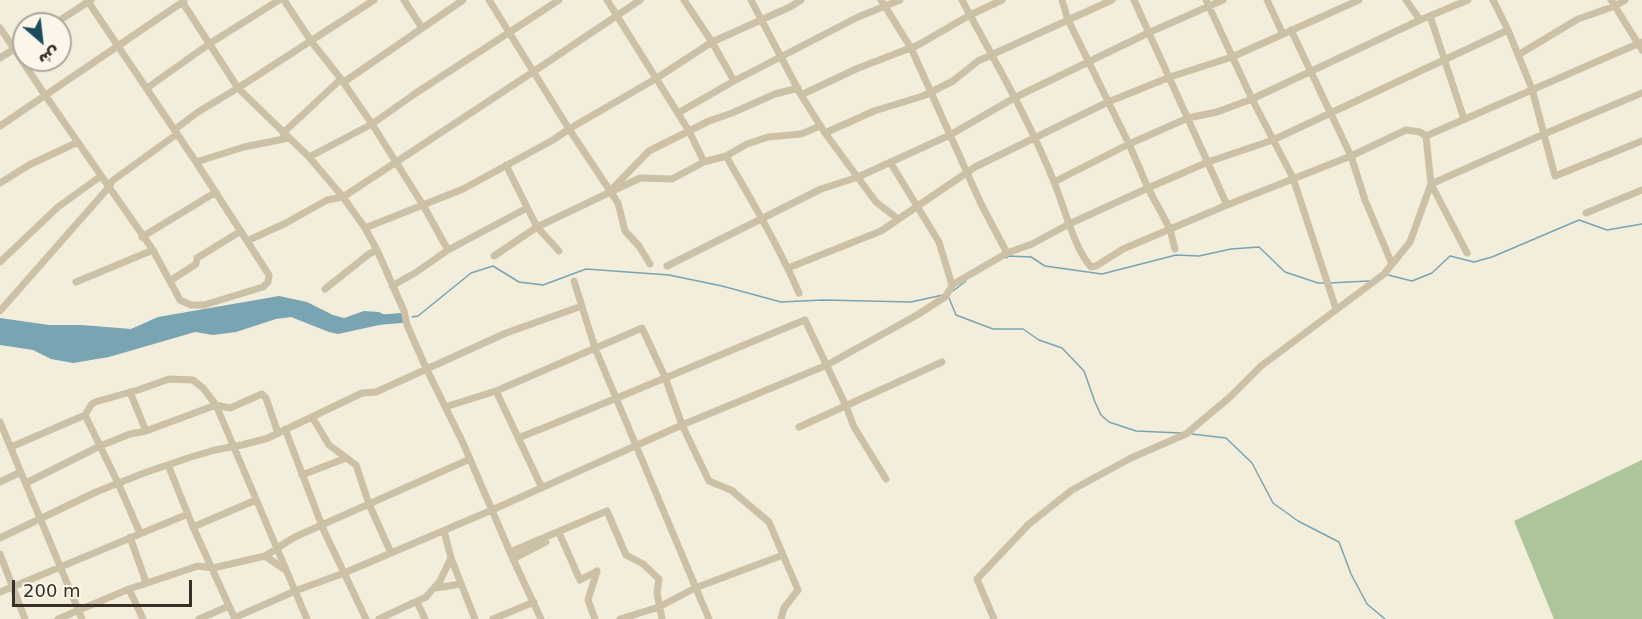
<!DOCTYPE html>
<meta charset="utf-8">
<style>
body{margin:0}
#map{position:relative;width:1642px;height:619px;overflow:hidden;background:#f3eddc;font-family:"DejaVu Sans","Noto Sans Arabic",sans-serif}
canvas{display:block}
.north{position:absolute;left:12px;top:12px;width:60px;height:60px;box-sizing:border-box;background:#fbf6e9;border:2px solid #ada79c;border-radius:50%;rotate:152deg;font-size:16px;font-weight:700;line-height:24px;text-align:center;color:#383028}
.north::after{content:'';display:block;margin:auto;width:21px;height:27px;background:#1b4b5c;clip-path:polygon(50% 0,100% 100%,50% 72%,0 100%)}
.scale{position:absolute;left:12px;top:580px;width:180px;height:27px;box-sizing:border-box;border:3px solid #383028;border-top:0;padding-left:8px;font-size:18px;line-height:21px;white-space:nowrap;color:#383028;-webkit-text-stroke:4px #fbf6e9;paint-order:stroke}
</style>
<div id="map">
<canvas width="1642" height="619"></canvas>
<div class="north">ش</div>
<div class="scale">200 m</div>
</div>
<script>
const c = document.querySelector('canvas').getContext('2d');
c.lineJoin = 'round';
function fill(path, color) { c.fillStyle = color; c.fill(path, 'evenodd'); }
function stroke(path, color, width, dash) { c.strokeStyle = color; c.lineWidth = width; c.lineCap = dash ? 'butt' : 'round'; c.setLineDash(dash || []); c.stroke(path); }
const green = new Path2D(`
 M1642,460V619H1554L1514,521Z`);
const water = new Path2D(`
 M279,296L307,302L333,315L344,318L364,311L379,312L385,315L391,320L384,324L338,334L329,332L291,317L276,319L236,332L213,335L195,332L109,357L73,363L51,359L33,350L0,345V318L49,325H81L131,329L158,317Z`);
const stream = new Path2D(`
 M1006,258L1009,256L1031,257L1045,266L1102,274L1176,255L1199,256L1231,249L1259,247L1285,272L1318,283H1325
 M1388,275L1412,281L1432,273L1450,256L1474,262L1492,257L1579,220L1607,230L1642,224
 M1329,283L1369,281
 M953,291L966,281
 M949,298L956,315L993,329H1023L1039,340L1062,348L1084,371L1095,402L1101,415L1109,422L1136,431L1181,433
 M412,317L418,316L471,273L493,266L519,282L543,285L586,269L669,275L722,286L781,302L823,300L911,302L943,295
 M1192,434L1226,438L1252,463L1273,503L1298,521L1339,542L1351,574L1367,604L1385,619`);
const river = new Path2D(`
 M377,320L401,318`);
const minor = new Path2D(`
 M284,0L311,41L341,79L372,124L423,205L448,250
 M404,0L422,28
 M489,0L569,129L618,203L625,231L639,246L650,264
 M607,0L689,131L704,162
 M684,0L712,42L734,81
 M751,0L801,95L825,133L876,202L898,219
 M881,0L911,48L982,206L1007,253
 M962,0C994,60 1029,119 1054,182C1064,206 1074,248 1091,267L1096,266L1123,249L1227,205L1351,156L1406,130L1420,132L1426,136L1431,184L1467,253
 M1062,0L1068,20L1129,144L1148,188L1170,229L1175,249
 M1134,0L1227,205
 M1206,0L1252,99L1293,178L1336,309
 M1267,0L1283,34
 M1406,0L1420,20
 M1493,0L1508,30L1532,89L1555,176L1642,141
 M1611,0L1642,50
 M183,3L238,88L309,157L343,197L365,228
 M1430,16L1464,119
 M54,24L91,0
 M0,28L45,95L153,250L180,300L191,305H204L263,287L268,282L269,275L196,162L87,0
 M1291,30L1351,156L1365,200L1392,264
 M1518,55L1578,19L1615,6L1625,0
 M0,58L24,43
 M344,82L463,0
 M147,88L209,44L279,0
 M801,95L856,69L918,45L970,15L1002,0
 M678,113L734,81L858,17L900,0
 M0,126L184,1
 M174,130L198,112L238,88L374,0
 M283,133L341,79
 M825,133L874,111L923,96L953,81L978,61L1112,0
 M1426,136L1642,42
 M726,156C752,201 778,245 799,293
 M309,157L372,124L416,93L559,0
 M196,162L244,147L289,138
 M506,165L537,227L559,251
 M1054,182L1129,144L1188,118L1217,112L1252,99L1420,20L1468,0
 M0,183L29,165L78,142
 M613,188L649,151L709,121L732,113L775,94L798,88
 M1586,213L1642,190
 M142,237L216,192
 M247,241L286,223L327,200L343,197L533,72L640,0
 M494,256L537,227L640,178L672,179L704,162L726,156L747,144L768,137L801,134L820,126
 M0,262L58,207L101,176
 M667,266L821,189L858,177L950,135L1014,98L1148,33L1223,0
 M788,268L881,231L975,167L1108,102L1170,77L1232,57L1359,0
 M170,281L196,264L197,258L241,231
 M574,281L595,348L709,619
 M76,282L153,250
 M952,285L1007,253L1032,244L1069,224L1148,188L1208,162L1273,140L1508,30
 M392,286L415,273L448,250L527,208
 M325,289L369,254L377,250
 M0,311L109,187L112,181L177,134
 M496,391L542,488
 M130,392L146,431
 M445,407L496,391L642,328L665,377L682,425L709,481L733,491
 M85,415L118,483L140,533
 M312,417L329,445L356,465L369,504L391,553
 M0,422L82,619
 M799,427L942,362
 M285,429L324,531L366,619
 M518,438C614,400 709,359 805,320L846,406L854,427L886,479
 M11,447L85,415L91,405L95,402L138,390L169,379L193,380L203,388L216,405L307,619
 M168,465L193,527L235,619
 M302,475L346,458
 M0,482L21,472
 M26,483L100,446L130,434L146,431L216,405L230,408L262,394L266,398L278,433
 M731,490L769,522L798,590L784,608L781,619
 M193,527L256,500
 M444,531L451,558L475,619
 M560,535L580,580L597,571L588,600L595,619
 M130,537L146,582
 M0,538L96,492L144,473L191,457L215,450L242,445L268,438L362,393L376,392L506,333L582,306
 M510,552L607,511L626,555L643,564L659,579L657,593L662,619
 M0,554L25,619
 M265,556C276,550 285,542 297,536L470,459
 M513,559L546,542
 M435,588L461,584
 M129,589L143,619
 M0,592L188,514
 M417,602L425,619
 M234,618L295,591L344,573L492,510L682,425L827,365L917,315L945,297L951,288L952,285L939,242L890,162
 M58,619L129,589L198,566L213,568L265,556L284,569
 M199,619L229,606
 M379,619L426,597L440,581L451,558
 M493,619L534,602
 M541,619L513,559L463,443L426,368L407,325L404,311L377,250L365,228L463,189L553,140L569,129L657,78L712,42L790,7L801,0
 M620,619L659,607L695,588L783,555
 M994,619L977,579L1029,524L1072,490L1131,458L1186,434L1230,397L1261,366L1384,274L1410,242L1431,184L1544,134L1642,93`);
fill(green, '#aec49b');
fill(water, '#79a4b2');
stroke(stream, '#79a4b2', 1.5);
stroke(river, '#79a4b2', 10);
stroke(minor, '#ccc0a7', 7);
</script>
